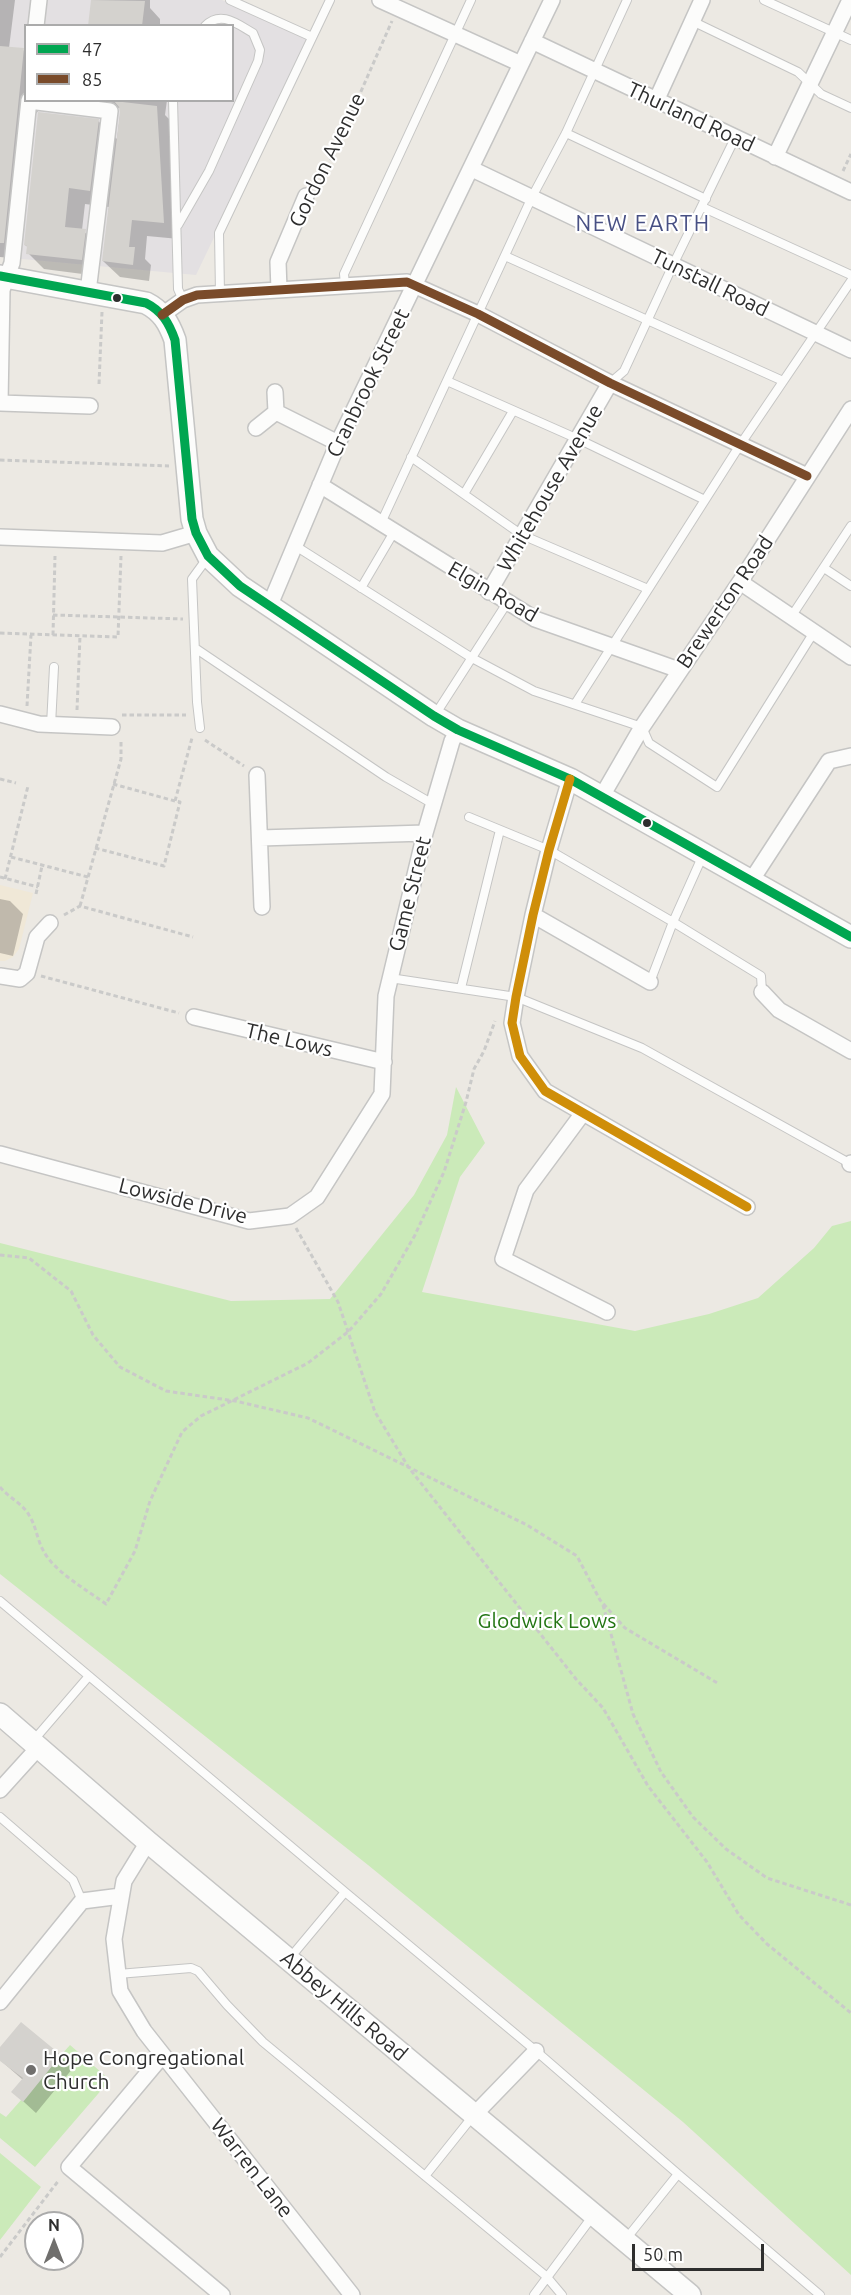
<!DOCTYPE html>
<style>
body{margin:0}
#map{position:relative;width:851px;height:2295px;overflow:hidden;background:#ece9e3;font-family:Ubuntu,sans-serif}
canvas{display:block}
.legend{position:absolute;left:24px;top:24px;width:210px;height:78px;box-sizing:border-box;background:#fff;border:2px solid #ababab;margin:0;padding:8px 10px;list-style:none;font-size:18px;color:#2e2e2e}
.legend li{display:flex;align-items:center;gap:12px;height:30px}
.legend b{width:30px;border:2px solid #ababab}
.north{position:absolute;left:24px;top:2211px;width:60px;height:60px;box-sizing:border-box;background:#fff;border:2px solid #ababab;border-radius:50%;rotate:0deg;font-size:16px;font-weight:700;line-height:24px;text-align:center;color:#2e2e2e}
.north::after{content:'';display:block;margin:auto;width:21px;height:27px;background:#706f6d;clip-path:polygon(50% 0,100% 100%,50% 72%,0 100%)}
.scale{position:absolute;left:632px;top:2244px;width:132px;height:27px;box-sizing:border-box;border:3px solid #2e2e2e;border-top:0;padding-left:8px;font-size:18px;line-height:21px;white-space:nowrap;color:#2e2e2e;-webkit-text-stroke:4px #fff;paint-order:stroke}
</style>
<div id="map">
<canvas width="851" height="2295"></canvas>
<ul class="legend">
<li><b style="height:8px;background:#00a651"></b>47</li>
<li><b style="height:8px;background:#7a4b2a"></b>85</li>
</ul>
<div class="north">N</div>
<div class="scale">50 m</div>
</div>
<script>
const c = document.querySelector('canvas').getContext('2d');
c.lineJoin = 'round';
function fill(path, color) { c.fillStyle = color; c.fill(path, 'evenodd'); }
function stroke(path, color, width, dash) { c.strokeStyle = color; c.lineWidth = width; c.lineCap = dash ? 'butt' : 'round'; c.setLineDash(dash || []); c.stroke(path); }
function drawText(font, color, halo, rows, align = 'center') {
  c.font = font + ' Ubuntu,sans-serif'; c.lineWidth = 4.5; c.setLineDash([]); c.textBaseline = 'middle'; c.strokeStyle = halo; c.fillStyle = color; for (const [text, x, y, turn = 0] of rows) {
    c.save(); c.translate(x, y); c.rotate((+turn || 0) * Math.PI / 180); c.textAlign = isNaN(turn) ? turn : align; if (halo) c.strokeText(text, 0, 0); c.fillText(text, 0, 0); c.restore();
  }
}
const industrial = new Path2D(`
 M0,0H222L309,39L196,275L0,257ZM26,26H232V100H26Z`);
const education = new Path2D(`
 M0,885L33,893L19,949L13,957L5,961H0Z`);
const green = new Path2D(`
 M456,1087L485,1143L460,1177L422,1292L635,1331L709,1314L758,1298L814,1248L832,1226L851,1221V2275L683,2122L368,1865L0,1574V1243L231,1301L330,1299L414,1195L447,1135Z
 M70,2045L110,2080L35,2167L0,2138V2113L6,2117Z
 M0,2153L41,2187L0,2240Z`);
const shadow = new Path2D(`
 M0,0H15L9,48L23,50L26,52V100L41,107L35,115L20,259L0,257Z
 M92,0H150V8L160,19V26H90Z
 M94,100H167L165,115L173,123L179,239L147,236L145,259L151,265L149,281L120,277L103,261L109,207L85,204L82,230L102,247L98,276L44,269L28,253L29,248L25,245L98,121L117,139L121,108L99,106Z
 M0,899L10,901L23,914L13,956L0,953Z
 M0,2050L60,2056L73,2068L36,2113L13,2092L23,2080L0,2060Z`);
const building = new Path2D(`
 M91,0L145,1L142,26H88Z
 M0,46L24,48L4,243H0Z
 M114,101L157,106L164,223L132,220L129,247H135L133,265L102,261L120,112L119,107Z
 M38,112L99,119L90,191L69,188L65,227L86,229L82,260L26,254L27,246L24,245Z
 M21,2022L61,2055L23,2102L11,2092L23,2078L0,2061V2047Z`);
const path = new Path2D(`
 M843,171L851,154
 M316,186L321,182L392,21
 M99,384L102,312
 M0,460L169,466
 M53,615L183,619
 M0,633L118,637L121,556
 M53,635L55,556
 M27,706L31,635
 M77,710L80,636
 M122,715H186
 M205,740L244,766
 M0,779L16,783
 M113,784L175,801
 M95,848L164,866L180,802L175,801L192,738
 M11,857L88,877
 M0,877L38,887
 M5,879L28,786
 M36,894L42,866
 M80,906L121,759V739
 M64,915L80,906L193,937
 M41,976L179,1013
 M296,1228L338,1302L375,1412L409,1468L576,1679L603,1708L648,1786L707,1862L739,1915L767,1944L851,2013
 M0,1255L29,1258L71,1291L93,1335L120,1367L166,1391L235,1401L308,1418L527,1525L577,1556L600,1600L625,1628L719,1684
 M0,1487C9,1498 22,1503 29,1515C36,1526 37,1539 43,1550C53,1571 87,1590 106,1604L135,1551L150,1501L182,1432L201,1416L308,1363L349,1331L381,1294L415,1235L444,1172L466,1102L474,1069L484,1051L495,1021
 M603,1605L633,1714L661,1772L693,1817L726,1849L767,1878L851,1905
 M0,2257L59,2180`);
const lane = new Path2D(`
 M230,0L312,37
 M764,0L851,40
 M692,21L798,72L821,94L851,108
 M173,100L178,289L183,300
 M566,133L706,199
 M702,207L851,275
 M178,225L209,171L258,61L260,50L253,33C237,24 221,10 205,26
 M505,256L783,381
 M345,285L344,274L471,0
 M220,294L219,233L330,0
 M447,381L578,439L705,500
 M610,383L624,371L673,265L735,138
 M411,457L522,535L648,589
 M464,494L513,411
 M381,523L532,197L566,133L627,0
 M294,545L472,658L534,691L642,727L649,743L717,787L814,632
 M824,568L851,586
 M361,588L394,532
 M791,617L851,526
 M195,648L386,777L433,804
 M575,704L740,445L851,281
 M435,715L507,603
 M51,725L54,667
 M200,728L197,702L192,579L208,557
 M469,817L549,850L673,922L761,976L762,992
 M390,978L516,997L642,1048L851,1164
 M650,982L673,922L703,855
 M461,988L500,830
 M0,1601L89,1676L33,1741
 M89,1676L345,1892L289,1959
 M0,1817L73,1880L82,1901
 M345,1892L536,2051L678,2174L626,2239
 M118,1974L191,1968L198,1971L227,2005L263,2042L546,2276L562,2295
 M678,2174L820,2295
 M425,2176L473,2116
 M534,2295L592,2217`);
const street = new Path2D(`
 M380,0L521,64
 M36,26L39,0
 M532,41L851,192
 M29,100L12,263L2,290L0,403L90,406
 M29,101L110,111L88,292
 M656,101L702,0
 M775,157L850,0
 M472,169L851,350
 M279,290L278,262L306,196
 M162,315L183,300L197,295L407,282L478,314L610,383L807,476
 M276,412L338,443
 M256,428L276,412L275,392
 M320,485L535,619L679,670
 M0,537L162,543L196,533
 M740,582L851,657
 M489,592L610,383
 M269,607L338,443L552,0
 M0,714L39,724L112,727
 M257,775L262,907
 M570,779L549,850L533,915L516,997L512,1023L520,1056L545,1091L747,1207
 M602,796L642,727L740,582L851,409
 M260,838L425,833
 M751,881L829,761L851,756
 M533,915L650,982
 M0,976L20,979L27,973L37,937L50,923
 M762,992L779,1010L851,1051
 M194,1017L384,1062
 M583,1113L526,1190L503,1259L607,1312
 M0,1154L249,1221L290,1216L317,1197L382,1094L386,996L425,833L452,741L458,730
 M850,1164L851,1163
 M0,1790L38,1748
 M148,1842L124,1881L114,1939L120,1991L144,2031L352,2295
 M0,2002L82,1901L121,1896
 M163,2055L69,2167L222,2295
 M474,2115L536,2051`);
const secondary = new Path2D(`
 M0,276L146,303C162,311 169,323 175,340L192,519L196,533L208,556L240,586L434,716L458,730L570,779L851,937
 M0,1714L148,1842L690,2295`);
const bus1 = new Path2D(`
 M0,276L146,303C162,311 169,323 175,340L192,519L196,533L208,556L240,586L434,716L458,730L570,779L851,937`);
const bus2 = new Path2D(`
 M162,315L183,300L197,295L407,282L478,314L610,383L807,476`);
const bus3 = new Path2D(`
 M570,779L549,850L533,915L516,997L512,1023L520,1056L545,1091L747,1207`);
const markers = [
 [117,298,5,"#2e2e2e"],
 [647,823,5,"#2e2e2e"],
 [31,2070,6,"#706f6d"]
];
const streetNames = [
 ["Thurland Road",691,117,25],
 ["Gordon Avenue",327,160,-64],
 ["Tunstall Road",710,283,26],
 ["Cranbrook Street",368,383,-64],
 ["Whitehouse Avenue",550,488,-60],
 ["Elgin Road",493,592,30],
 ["Brewerton Road",725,602,-56],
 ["Game Street",410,894,-76],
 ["The Lows",289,1040,13],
 ["Lowside Drive",183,1201,14],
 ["Abbey Hills Road",344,2006,40],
 ["Warren Lane",252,2168,52]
];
const parkNames = [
 ["Glodwick Lows",547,1621]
];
const poiNames = [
 ["Hope Congregational",43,2058],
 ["Church",43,2082]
];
const neighbourhoodNames = [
 ["NEW EARTH",643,224]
];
fill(industrial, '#e3e0e2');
fill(education, '#f0e8d7');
fill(green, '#cbeab9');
fill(shadow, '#0003');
fill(building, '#d4d2ce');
stroke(lane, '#c5c5c4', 10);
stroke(street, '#c5c5c4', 18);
stroke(secondary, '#c5c5c4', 24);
stroke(path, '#cacac9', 3, [4.5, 3]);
stroke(lane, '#fcfcfb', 8);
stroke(street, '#fcfcfb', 15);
stroke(secondary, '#fcfcfb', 21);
stroke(bus1, '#00a651', 9);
stroke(bus2, '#7a4b2a', 9);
stroke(bus3, '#cf8e09', 9);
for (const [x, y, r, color] of markers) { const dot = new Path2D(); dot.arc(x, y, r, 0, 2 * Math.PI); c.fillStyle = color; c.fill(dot); stroke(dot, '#fff', 2); }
drawText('21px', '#2e2e2e', '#fff', streetNames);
drawText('21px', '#237513', '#fff', parkNames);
drawText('21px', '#2e2e2e', '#fff', poiNames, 'left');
c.letterSpacing = '1.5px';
drawText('22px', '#485084', '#fff', neighbourhoodNames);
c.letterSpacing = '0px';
</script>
